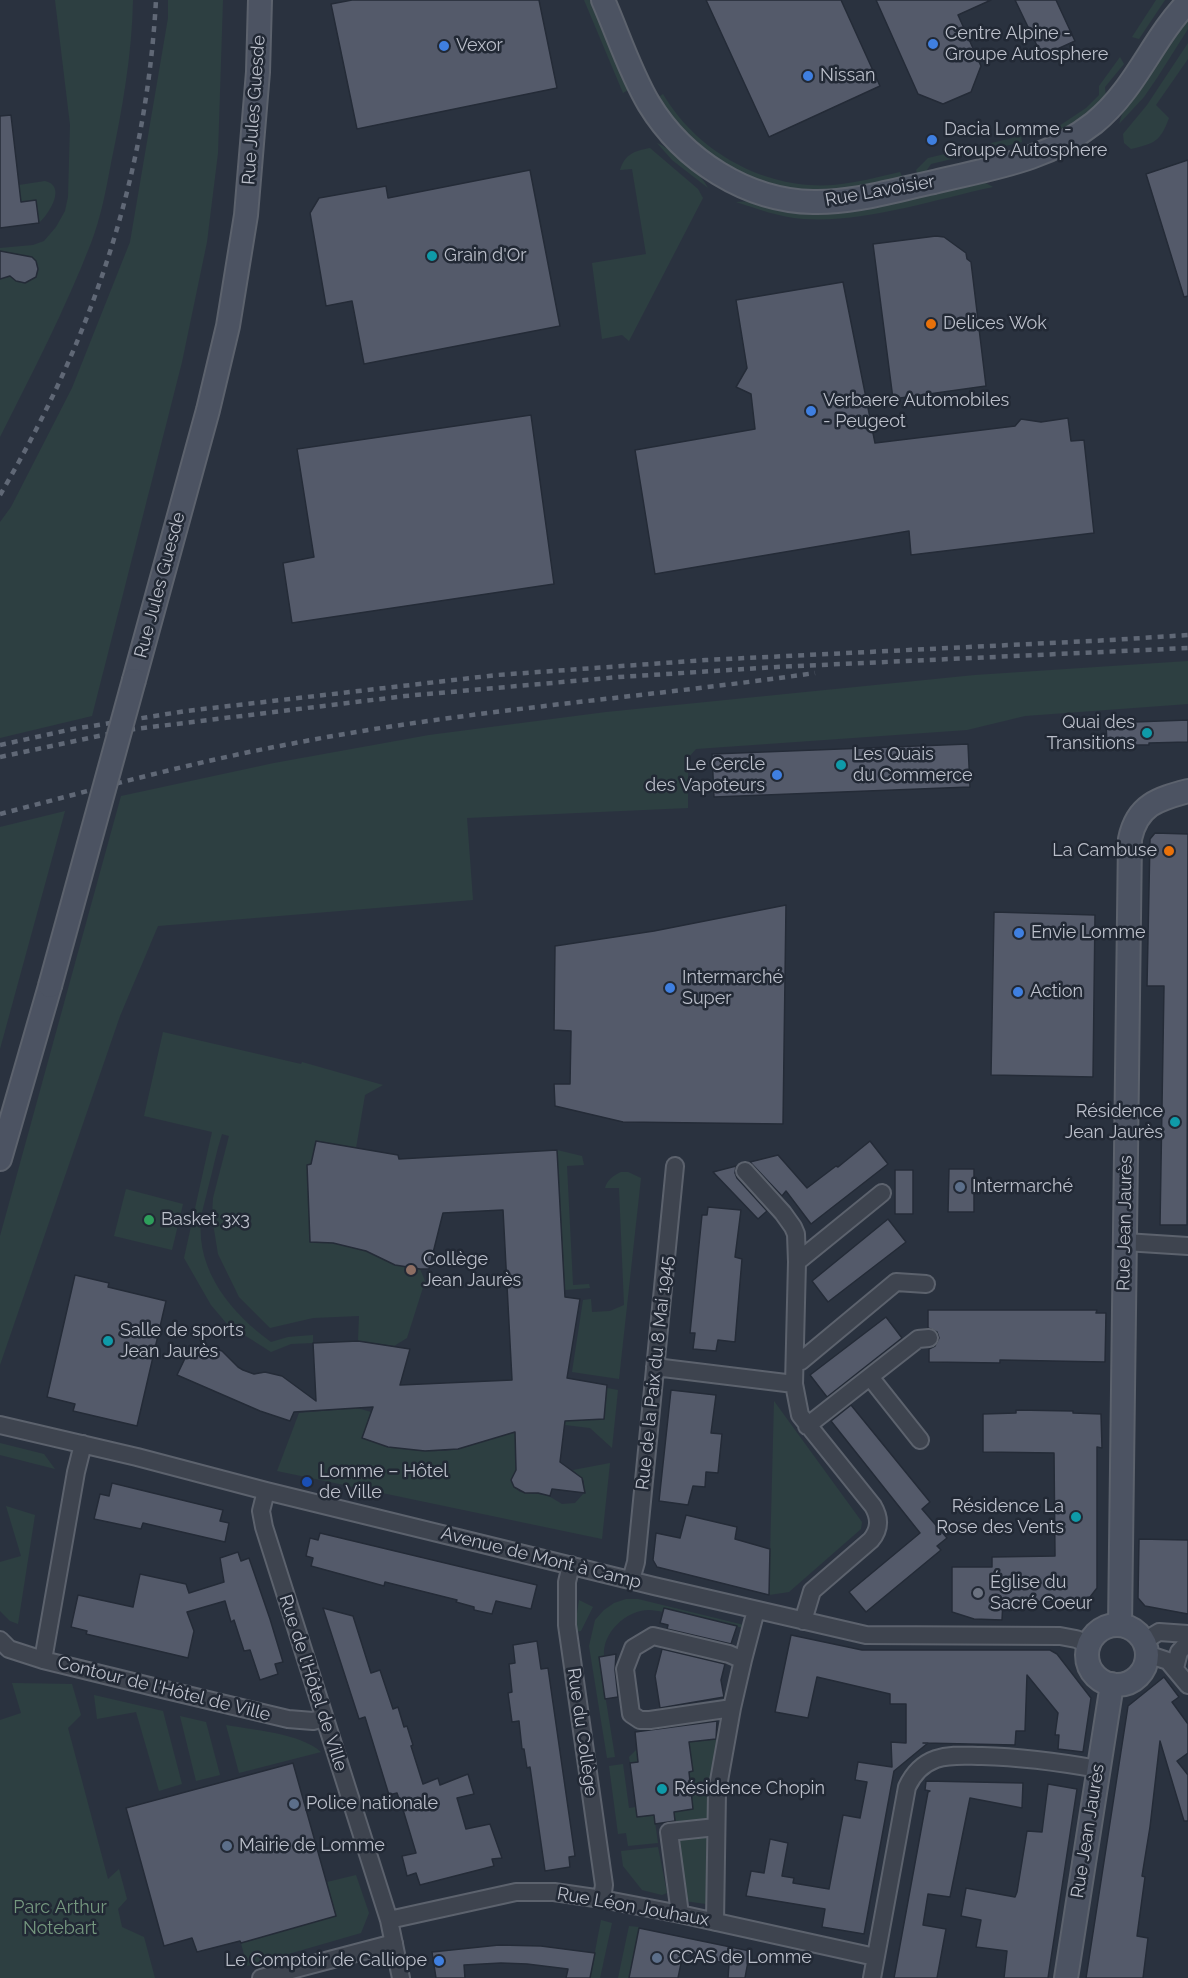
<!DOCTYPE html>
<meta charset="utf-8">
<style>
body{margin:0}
canvas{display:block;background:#2a323f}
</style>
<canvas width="1188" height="1978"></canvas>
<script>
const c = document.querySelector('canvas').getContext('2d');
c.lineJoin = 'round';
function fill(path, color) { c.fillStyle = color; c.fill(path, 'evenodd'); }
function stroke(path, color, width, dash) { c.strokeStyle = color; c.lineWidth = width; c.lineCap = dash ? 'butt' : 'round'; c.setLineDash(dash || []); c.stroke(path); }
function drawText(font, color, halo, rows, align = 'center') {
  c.font = font + ' Raleway,sans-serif'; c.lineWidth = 5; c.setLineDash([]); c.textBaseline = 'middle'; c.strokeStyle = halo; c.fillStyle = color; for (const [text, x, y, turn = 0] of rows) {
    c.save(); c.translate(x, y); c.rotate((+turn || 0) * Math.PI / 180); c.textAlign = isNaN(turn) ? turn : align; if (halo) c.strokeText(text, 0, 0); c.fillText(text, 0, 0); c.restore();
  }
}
const green = new Path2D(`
 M55,0H133C132,55 122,110 111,163C106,190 101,217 91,243C65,310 32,373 0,437V248L33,245L44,241L56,227L65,211L68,197L70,125Z
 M168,0H223L218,153L207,242L182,362L92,716L0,738V522L11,507L72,388L130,242L168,18Z
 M584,0H591L628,90L623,93Z
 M1156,0H1165L1139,39L1132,37Z
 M1188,19V29L1157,78L1144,97L1119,124L1123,111L1137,95Z
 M1188,43V59L1156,105L1169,118C1160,142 1155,143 1131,149L1124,143L1123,134L1147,105Z
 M1120,57L1124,64L1105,87L1106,98L1089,114L1053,137L1043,134L1040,135L1038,129L1043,126L1053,130L1086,108L1099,95V86Z
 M663,94C697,152 765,190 833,185C856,183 878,177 900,172L903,178C879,183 855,190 831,192C815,193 800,190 785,187C724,174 693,146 657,98Z
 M1021,136L1022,142L931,164L925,173L918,175L916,170L928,158Z
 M657,143C671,149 702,174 708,188L672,160Z
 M650,148L698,189L703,198L629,341L622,335L602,339L592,263L646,254L632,169L620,170C625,154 634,151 650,148Z
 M45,181C67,186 49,214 39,223L36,200L21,202L19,185Z
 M984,182L993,187C932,200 865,223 803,219C779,217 758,209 736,202L750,201L775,209L801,212L838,213L874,207Z
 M1188,661V704L1025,716L967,730L696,749L688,758V808L467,818L473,900L158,926L120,1016L0,1365V1236L121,796L274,763L429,735L606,712L975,675Z
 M65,811L0,1049V827Z
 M163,1032L301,1064L302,1062L383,1085L365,1095L356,1148L316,1141L311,1164L307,1165L310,1242L333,1243L366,1251L395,1265L420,1269L425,1281L407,1338L394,1346L358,1341L359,1316L313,1318L270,1328L239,1297L218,1254L212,1217L213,1198L229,1136L222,1134C216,1152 213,1170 208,1188C206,1198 202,1209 201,1220C196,1271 232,1314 271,1342L288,1337L313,1335V1343L291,1344L271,1352L227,1324L211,1305L184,1258L212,1132L144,1116Z
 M557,1150L582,1156L584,1165L567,1166L573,1285L589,1284L590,1288L565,1290Z
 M621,1172H628L641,1178L619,1379L572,1372L583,1300L591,1299L592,1312L610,1311L624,1305L619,1188H605C607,1180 614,1175 621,1172Z
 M126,1189L183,1204L172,1250L114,1236Z
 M607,1388L618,1390L612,1448L590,1428L565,1425V1421L604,1419Z
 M774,1401L862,1522L861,1529L789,1592L769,1595Z
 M357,1408L371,1412L362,1438C393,1448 425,1455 458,1449C477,1445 497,1435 515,1429L516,1472L511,1481L514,1487L520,1492L547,1495L562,1504L575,1503L584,1493V1481L573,1470L610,1463L602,1539L277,1471L299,1413Z
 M0,1443L44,1454L55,1469L0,1455Z
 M6,1506L35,1515L18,1624L10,1621L0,1611V1562L21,1556Z
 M626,1599H638L744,1625L743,1628L664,1608L663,1612C659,1611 653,1610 649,1610C626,1610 602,1633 604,1656L599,1657L615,1757L607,1758L589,1646L595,1620L604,1610L614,1603Z
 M579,1600L593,1607L581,1631L576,1632V1620Z
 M12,1683L72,1684L81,1715L68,1728L108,1879L119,1869L127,1899L118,1909L122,1927L144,1937L155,1978H0V1720L21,1713Z
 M94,1695L163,1711L182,1784L159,1791L136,1712L97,1719Z
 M180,1716L206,1722L220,1775L196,1781Z
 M226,1725C253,1730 300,1733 321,1752L239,1773Z
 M722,1738L710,1819L676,1824L674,1812L693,1809L689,1772L661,1759L630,1763L629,1757L637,1749Z
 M623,1764L629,1808L636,1807L637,1817L654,1815L658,1843L628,1846L626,1833L618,1834L609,1766Z
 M707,1835V1836L706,1904L684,1901L675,1838Z
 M658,1847L667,1893L662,1895L642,1890L623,1866L621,1851Z
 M356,1875L369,1913L361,1933L247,1966L241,1943L336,1916L327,1882Z
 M601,1920L612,1923L600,1978H590Z
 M629,1926L639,1927L629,1978H618Z`);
const building = new Path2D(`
 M352,0H539L557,88L357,129L331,4Z
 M706,0H841L880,86L769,137Z
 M876,0H991L958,15L981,66L971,92L943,104L918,94Z
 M1015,0H1056L1075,41L1042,56Z
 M11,115L21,202L36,200L39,223L0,228V116Z
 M1188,160V296L1184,297L1146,174Z
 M530,170L560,326L364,364L352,301L326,306L310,213L319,198L386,186L388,198Z
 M936,236L944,237L966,253L967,259L971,262L986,386L893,399L873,244Z
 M0,251L32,257L36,261L38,269L36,277L25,283L16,281L10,276L0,279Z
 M843,282L875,443L1015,426L1021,419L1041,422L1068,418L1071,441L1084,440L1094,533L911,555L909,531L655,574L635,450L755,429L751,394L736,387L747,368L736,300Z
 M531,415L554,584L292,623L283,563L314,557L297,449Z
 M1188,720V742L1149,743V745H1107L1106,723Z
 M968,744L970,787L714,797L712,754Z
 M1155,833L1188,834L1187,1225H1160L1164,986H1147L1150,839Z
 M786,905L783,1124L623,1122L555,1106L554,1084H570L571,1031L554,1030L555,946L654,931Z
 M994,912L1095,915L1093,1077L991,1075Z
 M316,1141L398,1155L399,1159L557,1150L565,1297L580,1299L567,1378L607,1385L604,1419L565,1421L560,1462L582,1478L585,1493L552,1489L550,1496L538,1493H525L514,1487L511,1480L516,1470L515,1432L458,1449L425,1451L388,1447L362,1438L373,1407L294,1412L290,1421L260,1411L177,1375L189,1350L210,1347L222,1351L238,1367L243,1370L254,1374L265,1372L282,1376L316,1401L313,1343L358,1341L410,1349L400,1385L512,1380L503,1210L443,1213L429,1269H420L395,1265L366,1251L333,1243L310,1242L307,1165L311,1164Z
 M870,1141L888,1164L811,1224L786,1191L782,1196L750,1162L778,1155L807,1188L836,1166L838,1167Z
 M736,1166L735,1173L737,1178L767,1211L758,1219L713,1172Z
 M949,1169H974V1212H948Z
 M895,1170H913V1214H895Z
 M708,1207L741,1210L735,1257L742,1259L735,1342L718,1340L716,1351L693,1349L695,1333H690L702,1215H707Z
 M888,1219L906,1242L828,1302L812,1281Z
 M75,1275L109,1283L108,1287L166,1301L137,1426L73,1411L75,1404L47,1397Z
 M928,1310H1097L1096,1313H1106L1105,1362L1000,1360V1363L929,1362V1349L935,1346L939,1338L937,1332L928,1328Z
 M886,1317L902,1338L827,1397L810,1375Z
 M671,1390L716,1395L711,1433L722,1434L718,1473L706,1472L705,1487L693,1486L688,1505L659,1501Z
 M851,1405L930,1502L922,1509L947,1538L937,1546L941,1550L866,1612L849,1592L920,1533L831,1421Z
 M1016,1410L1073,1411V1413L1101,1414L1102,1448L1097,1447V1588L1090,1597L1079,1602L1003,1601L1002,1620L974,1619L952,1612V1567H992V1557L1055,1556L1054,1453L983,1452V1414L1016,1413Z
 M112,1483L223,1510L220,1521L229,1523L225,1542L143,1523L141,1529L94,1519L100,1494L109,1496Z
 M686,1515L737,1527L735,1539L770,1549L769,1595L657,1567L653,1560L656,1533L680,1538Z
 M320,1533L537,1585L531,1609L496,1601L492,1614L474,1610V1607L456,1602L457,1600L385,1582L384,1586L311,1566L313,1558L306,1556L310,1538L318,1540Z
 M1139,1539L1188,1540V1614L1145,1606L1138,1598Z
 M238,1552L241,1561L249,1558L270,1619L283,1662L275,1664L278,1674L260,1680L250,1650L244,1651L234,1620L231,1622L225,1601L187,1612L194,1631L188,1658L86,1634L87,1631L71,1627L78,1595L133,1607L140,1574L186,1584L189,1593L224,1582L220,1558Z
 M323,1608L353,1616L371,1673L380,1670L393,1709L398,1707L404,1727L407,1726L413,1745L411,1746L423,1784L438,1778L440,1785L468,1774L474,1794L457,1798L466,1829L490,1824L502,1858L492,1859L494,1866L420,1885L416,1873L407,1876L402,1856L416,1853L404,1813L397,1793L389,1795L365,1717L359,1719Z
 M664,1608L737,1626L731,1644L667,1629L668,1625L660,1623Z
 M791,1635L862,1650H1050L1057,1654L1091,1698L1083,1752L1058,1749L1059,1735H1055L1058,1713L1027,1675L1025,1731H1016L1015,1745L923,1743H928L894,1771L864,1934L822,1927L825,1909L746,1896L751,1871L764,1873L770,1839L788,1843L782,1876L794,1878L793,1883L829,1889L843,1815L860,1818L867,1782L855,1780L858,1762L892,1767L891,1742L906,1743V1704H890V1694L817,1677L808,1718L775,1712Z
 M537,1641L541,1669L548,1668L575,1856L569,1857L570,1867L545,1871L530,1767L527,1768L524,1749H522L519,1721L512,1722L508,1693L512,1692L509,1664L515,1663L513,1645Z
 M662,1649L725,1664L721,1680L724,1697L660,1708L655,1676Z
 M616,1654L615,1670L618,1697L605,1699L599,1657Z
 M1164,1677L1179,1697L1172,1702L1188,1724V1753L1177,1761L1188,1775V1821H1184L1160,1741L1150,1827L1142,1876L1145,1877L1137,1936L1148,1938L1143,1978H1086L1128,1706Z
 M717,1721L716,1739L689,1742L693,1771L689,1772L693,1809L674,1812L675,1821L655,1824L654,1815L637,1817L630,1763L638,1762L635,1732Z
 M293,1763L336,1916L241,1943L240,1941L197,1952L192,1938L164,1946L126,1808Z
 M926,1781L1023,1783L1022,1808L970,1798L950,1897L928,1894L923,1925L946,1929L937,1978H894L928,1792L930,1791L925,1790Z
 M1048,1784L1077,1789L1048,1978H1004L1007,1951L976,1947L981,1920L961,1916L966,1888L1015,1897L1017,1892L1027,1831L1042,1832Z
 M639,1928L750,1951L745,1978H728L729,1964L683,1954L678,1978H629Z
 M499,1945L541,1946L595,1953L590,1978H566L568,1969L527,1964L501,1963L464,1965L465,1978H436L432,1952Z`);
const street = new Path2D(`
 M745,1171L783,1213L793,1227L796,1234L797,1262L794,1384L800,1415L873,1506C880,1518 880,1529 871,1540L812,1591L803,1621
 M1125,1242L1188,1246
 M797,1262L882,1193
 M795,1362L801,1361L896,1282L926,1284
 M655,1367L794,1384
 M870,1377L920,1440
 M0,1425L137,1457L266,1491L654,1586L866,1635L1060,1636L1076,1639L1089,1644
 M807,1426L918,1339L929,1338
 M266,1491L261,1511L264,1527L389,1920L401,1978
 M571,1565L567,1582V1625L604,1885L602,1899
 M631,1580L636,1562L675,1166
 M0,1640L9,1649L43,1660L166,1690L288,1719L313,1721L324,1718
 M1144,1641L1159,1632L1188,1634
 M1147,1654L1168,1661L1188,1685
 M43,1660L76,1472L83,1444
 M1175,1668L1179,1652L1188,1642
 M732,1708L743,1660
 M680,1914L669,1832L716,1827
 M389,1920L516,1892H554L602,1899L680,1914L875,1957
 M715,1922L717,1792L732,1708L650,1720H640L631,1714L625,1669L633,1648L653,1636L729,1654L743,1660L756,1610
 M261,1978L394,1943
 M872,1978L907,1787C913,1774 922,1764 936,1759C951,1754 967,1756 982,1756C1021,1757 1059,1762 1098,1769`);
const secondary = new Path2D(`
 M603,0C618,34 630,72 649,104C683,160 747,201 813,202C854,203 895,190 934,182C991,168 1046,161 1094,123C1136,89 1152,39 1188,2
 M134,680L208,410L228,326L246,215L258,72L260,0
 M0,1159L50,986
 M1120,1625L1130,839C1137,805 1158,799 1188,791
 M1087 1655a30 30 0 1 1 60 0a30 30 0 1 1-60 0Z
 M1066,1978L1112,1684`);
const rail = new Path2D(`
 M0,495C91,340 146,180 156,0
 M0,745L73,729L186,711L497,675L706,660L1111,640L1188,635
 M0,757L127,730L405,696L619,677L777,667L1188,648
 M0,814C96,789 193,762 290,744C463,710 641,698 815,673`);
const secondaryBridge = new Path2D(`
 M50,986L134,680`);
const markers = [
 [933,44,6,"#3f7fe0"],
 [444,46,6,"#3f7fe0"],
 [808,76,6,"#3f7fe0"],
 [932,140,6,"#3f7fe0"],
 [432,256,6,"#0f9aa8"],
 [931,324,6,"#e8710a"],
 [811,411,6,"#3f7fe0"],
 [1147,733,6,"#0f9aa8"],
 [841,765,6,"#0f9aa8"],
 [777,775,6,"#3f7fe0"],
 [1169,851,6,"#e8710a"],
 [1019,933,6,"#3f7fe0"],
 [670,988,6,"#3f7fe0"],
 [1018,992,6,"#3f7fe0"],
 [1175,1122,6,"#0f9aa8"],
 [960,1187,6,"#5c6f8a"],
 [149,1220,6,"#2e9e5b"],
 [411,1270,6,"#8d6e63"],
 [108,1341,6,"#0f9aa8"],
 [307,1482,6,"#1a4fb4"],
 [1076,1517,6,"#0f9aa8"],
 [978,1593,6,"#6b7280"],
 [662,1789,6,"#0f9aa8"],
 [294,1804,6,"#5c6f8a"],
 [227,1846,6,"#5c6f8a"],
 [657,1958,6,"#5c6f8a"],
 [439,1961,6,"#3f7fe0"]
];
const poiNames = [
 ["Centre Alpine -",945,34],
 ["Groupe Autosphere",945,55],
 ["Vexor",456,46],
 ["Nissan",820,76],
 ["Dacia Lomme -",944,130],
 ["Groupe Autosphere",944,151],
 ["Grain d'Or",444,256],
 ["Delices Wok",943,324],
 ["Verbaere Automobiles",823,401],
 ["- Peugeot",823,422],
 ["Quai des",1135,723,"right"],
 ["Transitions",1135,744,"right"],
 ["Les Quais",853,755],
 ["du Commerce",853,776],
 ["Le Cercle",765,765,"right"],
 ["des Vapoteurs",765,786,"right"],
 ["La Cambuse",1157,851,"right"],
 ["Envie Lomme",1031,933],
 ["Intermarché",682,978],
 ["Super",682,999],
 ["Action",1030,992],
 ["Résidence",1163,1112,"right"],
 ["Jean Jaurès",1163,1133,"right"],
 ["Intermarché",972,1187],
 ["Basket 3x3",161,1220],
 ["Collège",423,1260],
 ["Jean Jaurès",423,1281],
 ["Salle de sports",120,1331],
 ["Jean Jaurès",120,1352],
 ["Lomme – Hôtel",319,1472],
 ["de Ville",319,1493],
 ["Résidence La",1064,1507,"right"],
 ["Rose des Vents",1064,1528,"right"],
 ["Église du",990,1583],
 ["Sacré Coeur",990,1604],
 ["Résidence Chopin",674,1789],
 ["Police nationale",306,1804],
 ["Mairie de Lomme",239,1846],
 ["CCAS de Lomme",669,1958],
 ["Le Comptoir de Calliope",427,1961,"right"]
];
const streetNames = [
 ["Rue Jules Guesde",254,110,-86],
 ["Rue Lavoisier",880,191,-10],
 ["Rue Jules Guesde",160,585,-75],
 ["Rue Jean Jaurès",1125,1223,-89],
 ["Rue de la Paix du 8 Mai 1945",655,1373,-84],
 ["Avenue de Mont à Camp",541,1558,14],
 ["Rue de l'Hôtel de Ville",313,1683,72],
 ["Contour de l'Hôtel de Ville",164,1689,14],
 ["Rue du Collège",582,1732,82],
 ["Rue Jean Jaurès",1088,1831,-81],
 ["Rue Léon Jouhaux",633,1907,10]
];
const parkNames = [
 ["Parc Arthur",60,1908],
 ["Notebart",60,1929]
];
fill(green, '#2d3f41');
fill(building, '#545a6a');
stroke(building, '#242b37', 1.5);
stroke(street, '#5c626d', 20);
stroke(secondary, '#5c626d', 26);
stroke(street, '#3e444f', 16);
stroke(secondary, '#4c5362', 22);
stroke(rail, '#606876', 4.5, [6, 6]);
stroke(secondaryBridge, '#5c626d', 26, []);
stroke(secondaryBridge, '#4c5362', 22);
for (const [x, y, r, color] of markers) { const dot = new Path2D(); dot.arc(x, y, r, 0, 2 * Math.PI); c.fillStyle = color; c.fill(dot); stroke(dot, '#222935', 2); }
drawText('18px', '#bbbfca', '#222935', poiNames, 'left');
drawText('18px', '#bbbfca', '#222935', streetNames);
drawText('18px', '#75987f', '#222935', parkNames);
</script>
